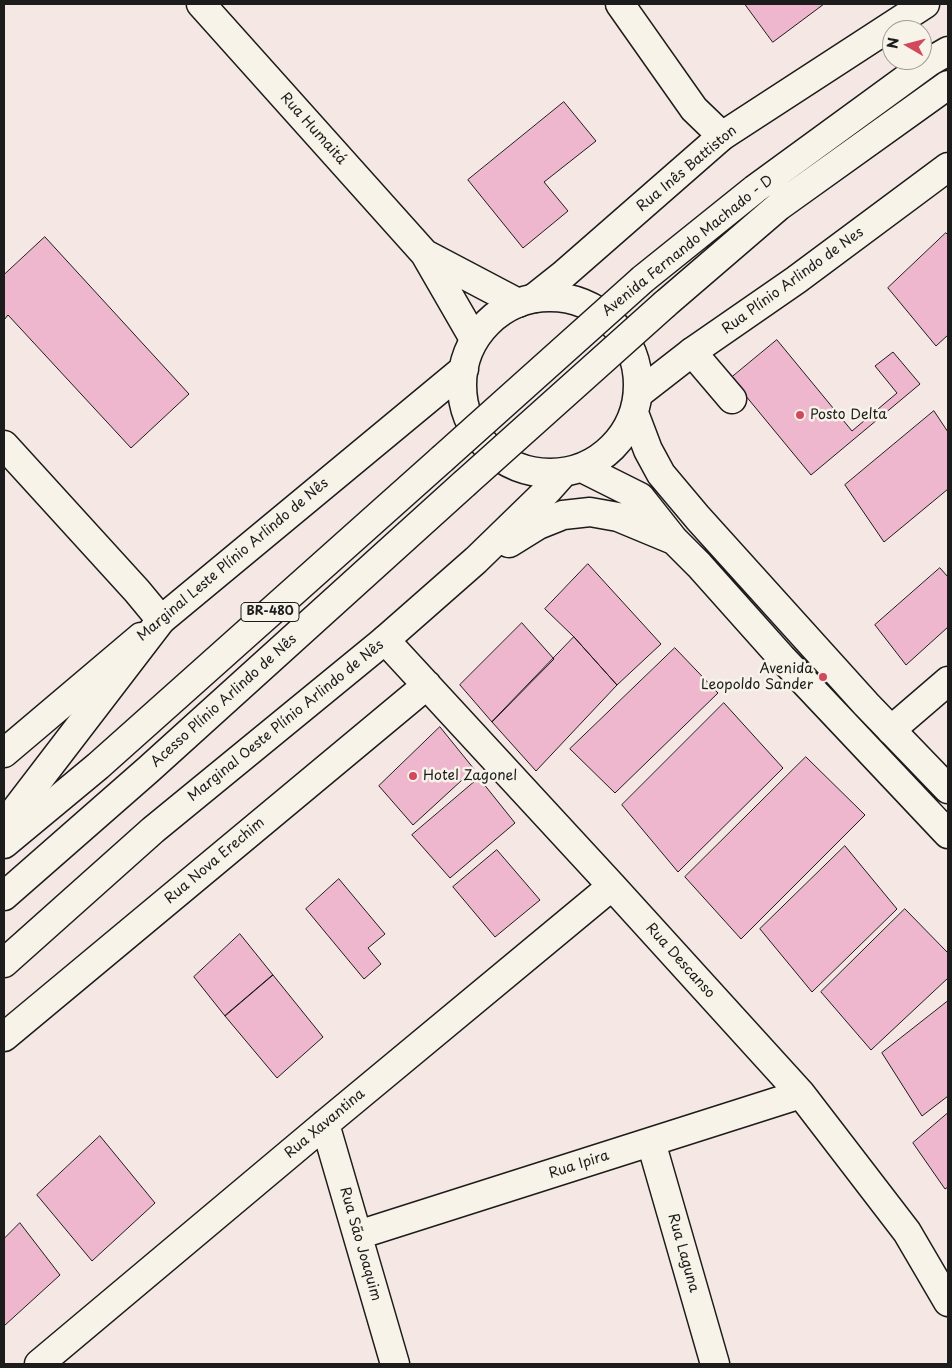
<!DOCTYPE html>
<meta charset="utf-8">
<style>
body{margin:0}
#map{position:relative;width:952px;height:1368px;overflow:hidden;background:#f5e7e3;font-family:"Playpen Sans",sans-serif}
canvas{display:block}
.frame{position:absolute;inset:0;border:5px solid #1c1c1c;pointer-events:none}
.north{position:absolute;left:882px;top:20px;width:50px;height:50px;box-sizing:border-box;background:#f7f3e8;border:1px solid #9f9d96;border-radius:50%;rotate:278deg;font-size:14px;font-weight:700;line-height:20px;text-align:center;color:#1c1c1c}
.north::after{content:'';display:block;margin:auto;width:18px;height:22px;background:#d1495b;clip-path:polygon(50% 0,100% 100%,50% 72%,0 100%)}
</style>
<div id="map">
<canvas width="952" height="1368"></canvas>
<div class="frame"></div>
<div class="north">N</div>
</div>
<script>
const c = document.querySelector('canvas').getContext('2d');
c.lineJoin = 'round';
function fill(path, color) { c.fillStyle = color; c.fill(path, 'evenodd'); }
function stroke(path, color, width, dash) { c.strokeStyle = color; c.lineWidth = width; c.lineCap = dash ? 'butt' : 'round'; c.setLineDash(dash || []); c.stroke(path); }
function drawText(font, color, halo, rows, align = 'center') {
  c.font = font + ' "Playpen Sans",sans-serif'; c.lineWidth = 5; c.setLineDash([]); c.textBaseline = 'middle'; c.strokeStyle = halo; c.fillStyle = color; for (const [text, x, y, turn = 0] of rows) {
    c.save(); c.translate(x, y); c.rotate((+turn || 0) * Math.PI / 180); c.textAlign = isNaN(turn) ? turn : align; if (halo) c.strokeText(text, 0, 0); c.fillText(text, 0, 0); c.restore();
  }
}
const building = new Path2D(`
 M745,4H824L773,42Z
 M564,102L596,141L544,182L568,211L523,248L468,180Z
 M946,233L948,235V335L936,346L888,288Z
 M45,237L189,394L131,448L8,315L4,320V275Z
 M777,340L852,431L897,393L875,366L893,352L920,384L811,475L731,378Z
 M934,411L948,432V489L884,542L845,485Z
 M588,564L661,644L617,685L574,637L545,609Z
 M940,568L948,577V627L906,665L875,625Z
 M522,623L554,659L492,722L460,685Z
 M574,637L617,685L536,771L492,722Z
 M675,648L718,693L615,793L570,749Z
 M724,703L783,768L678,872L622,805Z
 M440,727L474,769L413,825L379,786Z
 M806,757L865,815L741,939L685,877Z
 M479,778L515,823L450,878L412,835Z
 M845,846L897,909L812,992L760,929Z
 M497,850L540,900L495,937L453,887Z
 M339,879L385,934L368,948L381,964L364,979L306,909Z
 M905,909L948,953V978L871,1050L821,992Z
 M240,934L273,975L225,1016L194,977Z
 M273,975L323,1037L277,1078L225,1016Z
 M948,1001V1096L922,1116L882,1053Z
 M948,1113V1187L945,1189L913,1143Z
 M100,1136L155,1203L92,1261L37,1195Z
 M20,1223L60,1275L4,1326V1239Z`);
const minor = new Path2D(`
 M201,4L425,254L474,339
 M620,4L694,109L722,136
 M425,254L518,303
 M692,352L732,399
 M4,445L137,591L161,620
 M385,640L612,886L801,1094L907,1232L948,1302
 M891,730L948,681
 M4,1037L427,685
 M325,1124L395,1364
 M651,1142L715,1364
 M358,1235L801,1094
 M39,1364L325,1124L612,886`);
const major = new Path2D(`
 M643,279L755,189L929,62L948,51
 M534,298L563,275L722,136L925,4
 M665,304L779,206L948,85
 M638,394L692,352L796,280L948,167
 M4,753L141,637
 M4,844L98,766L442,459
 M4,896L149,769L464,484`);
const highway = new Path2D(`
 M462 385a88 88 0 1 1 176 0a88 88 0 1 1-176 0Z
 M634,413L648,450L661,474L698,518L866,704L948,789
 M582,468L640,497L674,540L699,565L782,658L948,834
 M509,543L538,525L563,515L590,512L618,517L671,539
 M4,825L161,620L464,369
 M4,963L153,830L385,640L476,560L547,491L563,473`);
const majorBridge = new Path2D(`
 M442,459L643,279
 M464,484L665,304`);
const markers = [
 [800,415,5,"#d1495b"],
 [823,677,5,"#d1495b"],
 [413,776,5,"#d1495b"]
];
const shields = [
 [270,612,58]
];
const shieldNames = [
 ["BR-480",270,612]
];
const streetNames = [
 ["Rua Humaitá",313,129,48],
 ["Rua Inês Battiston",687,169,-40],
 ["Avenida Fernando Machado - D",688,246,-39],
 ["Rua Plínio Arlindo de Nes",793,281,-36],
 ["Marginal Leste Plínio Arlindo de Nês",233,560,-40],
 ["Acesso Plínio Arlindo de Nês",224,701,-42],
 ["Marginal Oeste Plínio Arlindo de Nês",286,721,-39],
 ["Rua Nova Erechim",215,861,-40],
 ["Rua Descanso",680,961,48],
 ["Rua Xavantina",325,1124,-40],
 ["Rua Ipira",579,1165,-18],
 ["Rua São Joaquim",360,1244,74],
 ["Rua Laguna",683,1253,74]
];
const poiNames = [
 ["Posto Delta",810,415],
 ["Avenida",813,669,"right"],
 ["Leopoldo Sander",813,685,"right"],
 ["Hotel Zagonel",423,776]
];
fill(building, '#efb7ce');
stroke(building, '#1c1c1c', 1);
stroke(minor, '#1c1c1c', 31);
stroke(major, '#1c1c1c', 31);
stroke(highway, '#1c1c1c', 31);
stroke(minor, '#f7f3e8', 28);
stroke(major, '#f7f3e8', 28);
stroke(highway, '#f7f3e8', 28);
stroke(majorBridge, '#1c1c1c', 31, []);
stroke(majorBridge, '#f7f3e8', 28);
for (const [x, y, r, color] of markers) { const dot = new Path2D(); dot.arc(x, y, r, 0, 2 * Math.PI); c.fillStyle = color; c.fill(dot); stroke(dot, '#f7f3e8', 2); }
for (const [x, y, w] of shields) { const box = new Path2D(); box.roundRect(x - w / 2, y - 9.5, w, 19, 4); c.fillStyle = '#f7f3e8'; c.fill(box); stroke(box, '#1c1c1c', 1); }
drawText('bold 12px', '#1c1c1c', null, shieldNames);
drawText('14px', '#1c1c1c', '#f7f3e8', streetNames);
drawText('14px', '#1c1c1c', '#f7f3e8', poiNames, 'left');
</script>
